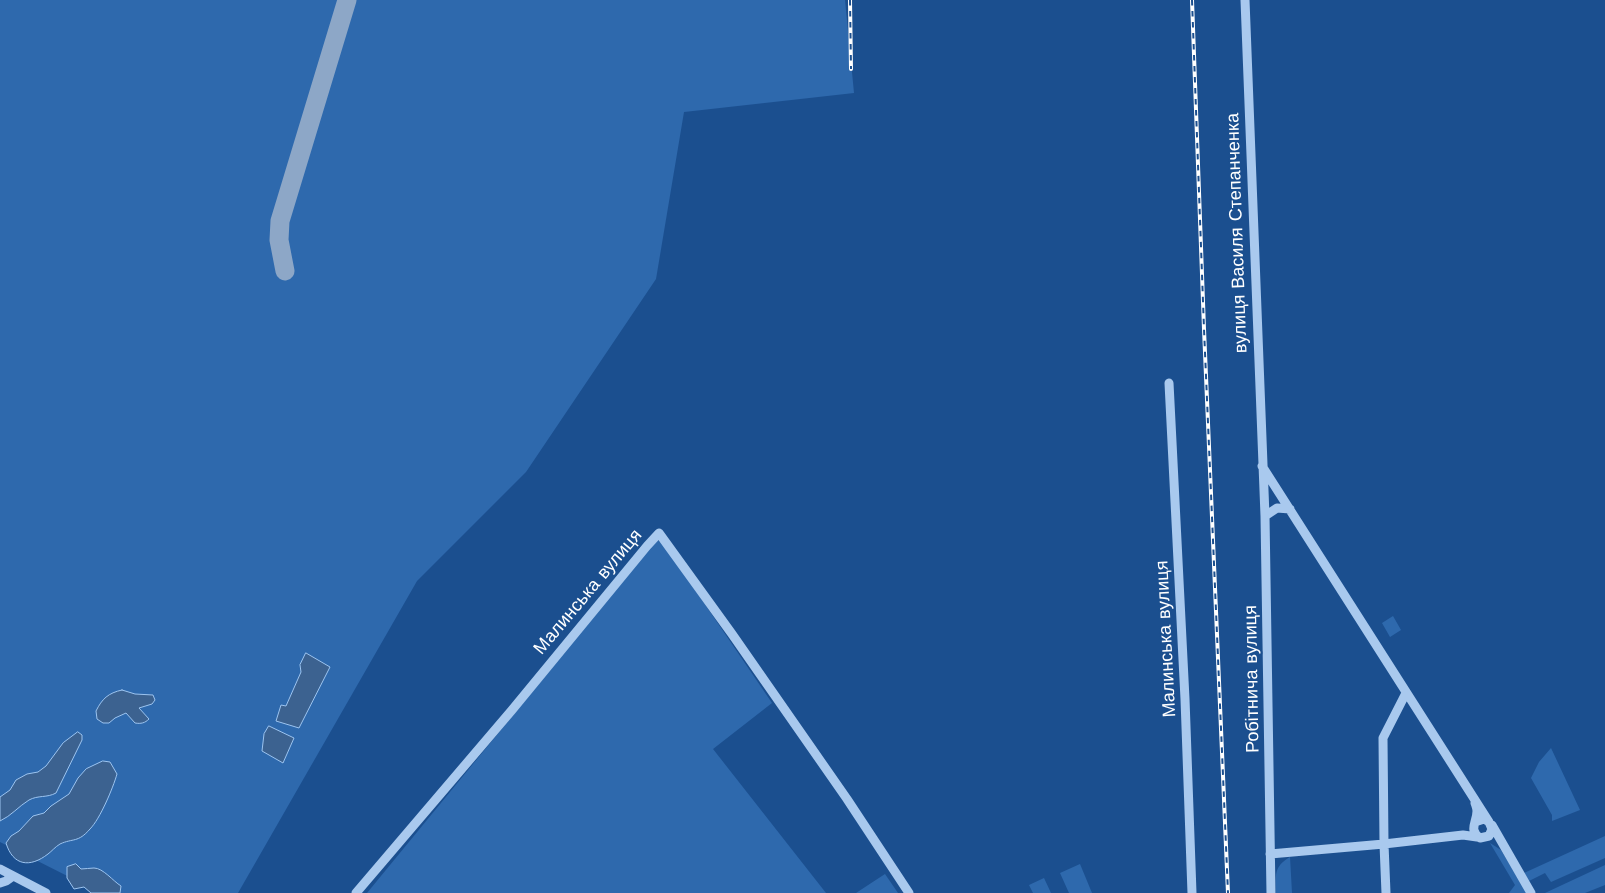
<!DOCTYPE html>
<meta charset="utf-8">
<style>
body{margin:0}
canvas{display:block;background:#1b4f8f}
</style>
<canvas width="1605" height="893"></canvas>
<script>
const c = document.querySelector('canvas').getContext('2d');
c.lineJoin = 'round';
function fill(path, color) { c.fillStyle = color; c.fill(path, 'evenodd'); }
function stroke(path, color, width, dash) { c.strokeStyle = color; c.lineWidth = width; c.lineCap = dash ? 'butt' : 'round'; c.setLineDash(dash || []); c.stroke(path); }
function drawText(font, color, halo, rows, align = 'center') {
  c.font = font + ' "Work Sans",sans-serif'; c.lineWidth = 4; c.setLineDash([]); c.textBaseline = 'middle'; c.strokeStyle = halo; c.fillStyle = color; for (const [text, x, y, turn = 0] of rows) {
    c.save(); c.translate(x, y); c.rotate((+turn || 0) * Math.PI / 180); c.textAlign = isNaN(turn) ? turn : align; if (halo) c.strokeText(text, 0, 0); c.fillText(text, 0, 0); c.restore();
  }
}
const green = new Path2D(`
 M0,0H845L854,93L684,112L656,279L526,472L417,581L238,893H101L0,842Z
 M657,540L664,544L772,703L713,749L826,893H367Z
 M1393,616L1401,630L1390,637L1382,623Z
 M1551,748L1580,810L1552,821V815L1531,778L1539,762Z
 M1605,836V858L1551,882L1545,873L1529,881L1524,873Z
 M1490,843L1501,850L1527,893H1509L1515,885Z
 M1290,857L1292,893H1276C1276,875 1273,867 1290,857Z
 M1080,864L1092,893H1069L1060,873Z
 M1605,865V885L1585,893H1545Z
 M885,874L898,893H856Z
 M1044,878L1051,893H1033L1029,885Z`);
const water = new Path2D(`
 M306,653L330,667L299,728L276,721L281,705L286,706L301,672L300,665Z
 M122,690L135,694L153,695L155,700L152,704L139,708L149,719C145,723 141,724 135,723L126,713L115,718L109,723H103L97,719L96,711C102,699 108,693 122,690Z
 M269,726L294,738L283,763L262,751L264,734Z
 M78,732L82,735V740L56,793C47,798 38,795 29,800C19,806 11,816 0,821V797L10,790L16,780L27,774L38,772L46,766L63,743Z
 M103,761L110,762L117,774C113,788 100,819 90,829C78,843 73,838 60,844C55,847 52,851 48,854C30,868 13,866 6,843L11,836L19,831L33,816L44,813L51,806L69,794L78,778L86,769Z
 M76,864L81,869C85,869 90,868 94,868C103,868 113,881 121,886L120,893H91L84,887L74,889L67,878V867Z`);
const taxiway = new Path2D(`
 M285,271L279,240L280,221L347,0`);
const minor = new Path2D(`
 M1245,0L1265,516L1271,893
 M1169,383L1185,699L1192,893
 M1262,466L1489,822
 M1265,516L1277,508L1290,509
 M1475,803C1476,806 1477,808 1477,811C1477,822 1468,830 1480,838L1489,836L1492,829L1489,822L1484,819L1475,822
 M1492,825L1531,893
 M1270,854L1384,844L1463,835L1477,837
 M0,869L46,893
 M0,883L6,881L13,876
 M356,893L512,710L647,546L659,533L732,634L847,799L909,893
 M1386,893L1384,844L1383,738L1406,693`);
const rail = new Path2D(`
 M850,0L851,69
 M1192,0L1204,329L1228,893`);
const streetNames = [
 ["вулиця Василя Степанченка",1237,233,-92],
 ["Малинська вулиця",588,592,-50],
 ["Малинська вулиця",1166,639,-93],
 ["Робітнича вулиця",1252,679,-91]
];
fill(green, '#2e69ad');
fill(water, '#3c6290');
stroke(water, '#9cc4f0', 1);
stroke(taxiway, '#8da7c7', 19);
stroke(minor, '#a9c9ee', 9);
stroke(rail, '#fff', 4);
stroke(rail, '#1b4f8f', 2, [5.5]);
drawText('18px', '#fff', '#1b4f8f', streetNames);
</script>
